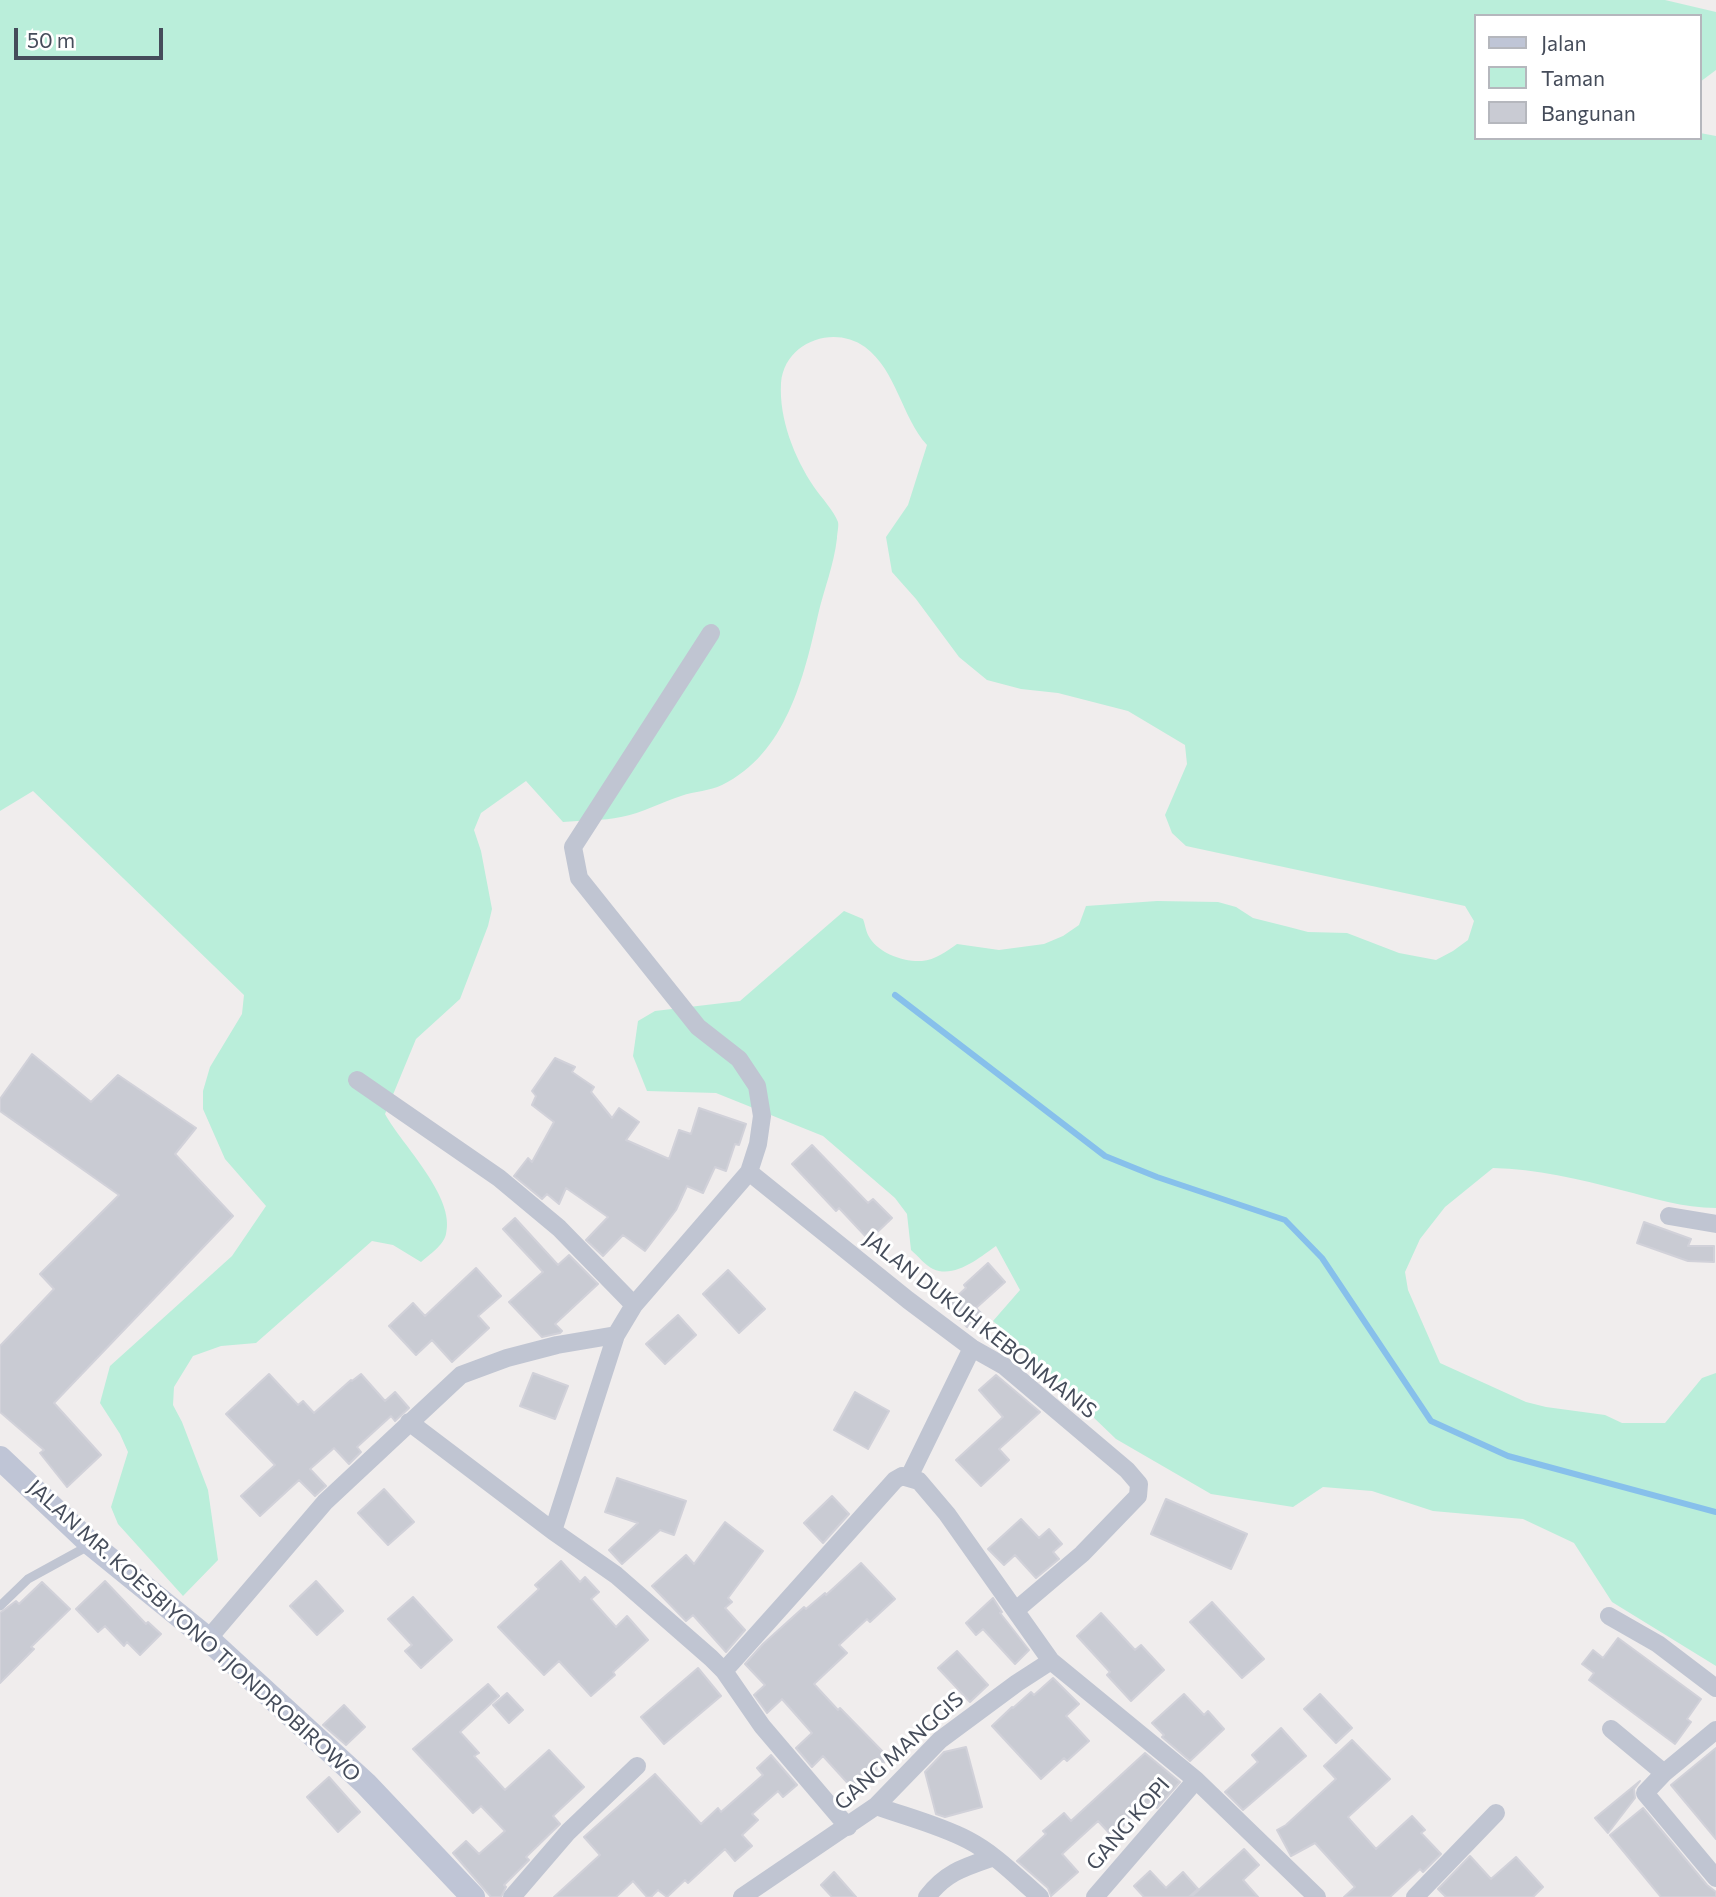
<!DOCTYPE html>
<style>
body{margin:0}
#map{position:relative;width:1716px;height:1897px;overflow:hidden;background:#f0eded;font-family:Commissioner,sans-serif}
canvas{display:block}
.legend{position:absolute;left:1474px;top:14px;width:228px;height:126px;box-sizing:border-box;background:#fff;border:2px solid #b5b7bd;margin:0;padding:9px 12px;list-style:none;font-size:21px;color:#454c5a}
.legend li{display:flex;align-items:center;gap:14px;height:35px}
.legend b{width:35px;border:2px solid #b5b7bd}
.scale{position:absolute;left:14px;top:28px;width:149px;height:32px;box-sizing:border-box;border:4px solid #454c5a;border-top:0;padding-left:9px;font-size:21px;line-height:24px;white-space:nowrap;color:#454c5a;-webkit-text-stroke:5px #fff;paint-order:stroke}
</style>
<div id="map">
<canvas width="1716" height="1897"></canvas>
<ul class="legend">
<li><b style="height:9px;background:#bfc5d6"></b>Jalan</li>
<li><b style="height:19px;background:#baeeda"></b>Taman</li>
<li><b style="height:19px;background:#c9cbd3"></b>Bangunan</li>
</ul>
<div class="scale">50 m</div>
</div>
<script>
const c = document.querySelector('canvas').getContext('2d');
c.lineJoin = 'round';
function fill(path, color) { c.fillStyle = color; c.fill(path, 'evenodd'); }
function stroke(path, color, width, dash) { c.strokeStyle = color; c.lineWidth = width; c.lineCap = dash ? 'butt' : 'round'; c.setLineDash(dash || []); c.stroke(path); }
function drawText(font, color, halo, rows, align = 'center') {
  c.font = font + ' Commissioner,sans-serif'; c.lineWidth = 6; c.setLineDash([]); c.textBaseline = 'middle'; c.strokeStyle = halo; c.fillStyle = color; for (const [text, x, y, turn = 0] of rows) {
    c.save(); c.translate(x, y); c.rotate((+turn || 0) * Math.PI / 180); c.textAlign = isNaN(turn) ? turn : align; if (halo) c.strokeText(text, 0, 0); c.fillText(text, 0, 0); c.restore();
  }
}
const green = new Path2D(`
 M0,0H1665L1716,12V70L1700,82V16H1476V138H1700V133L1716,136V1208C1683,1208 1653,1198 1621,1190C1579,1179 1536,1169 1493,1168L1445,1207L1420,1239L1405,1272L1408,1290L1440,1363L1526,1402L1546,1407L1605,1415L1622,1423H1665L1702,1378L1716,1373V1666L1612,1602L1574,1543L1523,1519L1433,1511L1372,1491L1323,1487L1293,1507L1211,1494L1116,1439L993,1321L1020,1290L996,1246C980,1257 955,1279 933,1269C926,1266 918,1256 911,1250L907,1214L895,1198L823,1136L716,1093L647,1091L633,1056L638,1021L655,1011L740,1001L844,911L863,919C865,924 866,931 868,935C877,953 903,962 922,961C935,960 947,951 957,944L999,950L1044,944L1063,936L1079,925L1086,906L1157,901L1218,902L1236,907L1253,918L1289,927L1308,932L1347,933L1399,953L1436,960L1453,951L1468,940L1474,921L1465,906L1186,846L1172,833L1165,815L1187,764L1185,745L1128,711L1058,693L1021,689L987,680L959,657L916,599L892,572L886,537L908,505L927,445C901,416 897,371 865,347C834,324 784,342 781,383C779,419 794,457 814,487C821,497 834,511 838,522C839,526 837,534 837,538C834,565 824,589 818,615C804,677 786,754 722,785C710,791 695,791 681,796C662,802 642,813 621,817C603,821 582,820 563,822L526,781L481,813L474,830L481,851L492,909L488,926L460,999L416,1039L385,1114C402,1145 456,1197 446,1234C444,1245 429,1255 421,1262L393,1245L372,1241L256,1343L221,1346L193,1356L174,1387L173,1405L182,1422L208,1490L218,1560L183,1596L118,1524L111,1507L128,1452L120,1434L100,1403L110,1366L232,1256L266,1206L225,1159L203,1109V1091L210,1067L242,1014L244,995L33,791L0,811Z`);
const stream = new Path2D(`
 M895,995L1105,1156L1157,1177L1285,1220L1322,1258L1431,1421L1508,1456L1716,1512`);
const building = new Path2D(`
 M32,1054L91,1102L118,1075L196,1128L175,1154L233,1216L54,1403L101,1455L67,1487L40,1453L44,1450L0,1412V1346L54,1289L40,1274L119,1195L0,1111V1099Z
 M555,1058L575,1067L572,1072L594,1087L591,1092L612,1118L619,1108L639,1122L626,1140L669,1159L679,1130L691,1134L699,1108L746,1124L739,1145L735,1144L726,1171L715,1167L703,1193L687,1186L676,1210L645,1251L623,1235L603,1256L586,1240L608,1217L566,1188L559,1204L547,1194L542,1199L514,1176L528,1158L532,1162L554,1122L532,1105L536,1096L532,1091Z
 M812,1145L868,1203L873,1199L892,1218L869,1240L839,1208L836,1211L792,1164Z
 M515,1218L558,1265L569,1255L598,1284L555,1324L562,1331L560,1333L542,1337L509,1302L543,1272L503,1229Z
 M1644,1222L1691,1239L1688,1246H1714V1262L1688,1261L1637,1243Z
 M988,1263L1005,1282L976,1308L981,1313L967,1327L947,1305L966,1288L964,1285Z
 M476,1268L501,1296L478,1316L489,1328L452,1362L432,1340L416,1355L389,1326L413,1303L425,1316Z
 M728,1270L765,1309L739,1333L703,1294Z
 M678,1315L696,1335L665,1364L646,1344Z
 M533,1373L568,1386L555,1419L520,1406Z
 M269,1374L298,1405L303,1401L314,1413L351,1380L352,1381L361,1374L385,1401L395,1392L409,1408L395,1421L391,1416L357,1447L361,1452L349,1464L334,1448L310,1469L326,1486L315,1496L299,1480L260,1516L241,1496L275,1465L226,1414Z
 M996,1375L1040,1412L999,1449L1009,1460L981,1486L956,1460L1003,1417L979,1390Z
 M855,1392L889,1411L868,1449L834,1430Z
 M617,1478L686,1501L674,1535L660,1530L622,1564L609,1550L638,1523L605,1512Z
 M384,1489L414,1522L388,1545L358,1513Z
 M832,1496L849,1514L823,1543L804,1523Z
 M1166,1499L1247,1534L1231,1569L1151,1534Z
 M1021,1519L1039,1538L1049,1529L1062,1544L1053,1552L1059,1559L1036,1578L1015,1555L1004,1565L988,1549Z
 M725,1522L763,1551L728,1598L732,1602L725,1608L745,1630L726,1652L693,1615L686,1621L652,1586L686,1555L694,1564Z
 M561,1561L580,1582L585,1577L599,1592L591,1599L616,1627L627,1616L648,1640L613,1672L615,1675L591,1696L559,1661L544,1675L498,1627L539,1589L535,1585Z
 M861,1563L895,1599L870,1622L867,1619L839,1645L847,1653L814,1684L838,1710L840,1708L889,1758L854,1790L823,1756L812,1767L796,1748L812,1733L782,1699L767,1713L754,1695L765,1685L745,1664L763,1644L804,1607L806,1609L825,1593L826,1595Z
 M105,1581L146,1624L148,1622L161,1634L140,1655L127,1642L124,1646L105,1626L98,1632L76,1609Z
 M316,1581L343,1611L317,1635L290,1606Z
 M42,1582L70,1609L31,1647L34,1649L0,1683V1613L16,1601L19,1604Z
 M413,1597L452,1640L421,1668L405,1651L412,1645L388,1619Z
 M993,1598L1002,1612L1000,1613L1029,1650L1015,1664L983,1629L976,1635L966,1623Z
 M1212,1602L1264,1659L1242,1678L1190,1622Z
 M1101,1613L1135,1650L1141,1645L1164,1670L1131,1701L1107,1675L1110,1672L1077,1636Z
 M1618,1638L1701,1699L1687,1719L1691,1722L1675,1744L1589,1680L1594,1673L1582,1664L1593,1650L1603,1658Z
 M957,1651L988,1685L970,1702L938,1668Z
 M698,1668L721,1696L664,1744L641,1717Z
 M1053,1678L1079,1704L1066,1716L1089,1741L1067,1761L1064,1758L1041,1779L992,1726L1012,1707L1013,1708L1031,1692L1034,1695Z
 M488,1684L499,1696L460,1732L479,1753L474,1756L505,1790L549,1750L584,1787L553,1816L560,1824L526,1857L529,1860L504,1885L506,1887L501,1897H491L453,1853L466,1841L479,1854L505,1831L481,1806L473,1813L413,1749Z
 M507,1693L523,1710L509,1723L493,1705Z
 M1184,1694L1204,1715L1208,1711L1224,1729L1190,1761L1162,1737L1164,1735L1152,1723Z
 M1320,1694L1352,1728L1336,1743L1304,1709Z
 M344,1705L365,1727L346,1745L323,1725Z
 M1281,1728L1306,1756L1243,1810L1225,1792L1258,1762L1252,1755Z
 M1352,1740L1390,1779L1348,1817L1351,1821L1376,1849L1412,1816L1425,1830L1421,1833L1441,1854L1423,1872L1420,1869L1390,1897H1344L1355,1887L1315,1843L1291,1856L1277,1830L1286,1825L1336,1779L1324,1766Z
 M966,1747L982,1807L945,1817L936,1814L925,1772L944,1752Z
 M1716,1748V1839L1671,1785Z
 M1145,1753L1180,1782L1157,1808L1150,1801L1112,1836L1098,1821L1062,1854L1078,1872L1051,1896L1048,1888L1017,1861L1046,1834L1043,1831L1064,1813L1071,1821Z
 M771,1755L797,1785L783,1797L778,1791L752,1814L758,1820L742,1835L752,1846L735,1861L725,1849L688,1883L685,1880L667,1897L658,1890L651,1897H647L633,1881L616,1897H554L600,1855L584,1837L655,1774L701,1824L718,1808L721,1812L763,1775L757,1768Z
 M329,1777L360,1812L338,1832L307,1797Z
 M1640,1781L1634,1789L1635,1798L1608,1833L1595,1818Z
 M1643,1808L1707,1885L1716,1892V1897H1661L1610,1835Z
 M1244,1849L1259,1865L1243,1880L1258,1897H1191Z
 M1470,1856L1491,1879L1516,1857L1543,1887L1533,1897H1446L1438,1889Z
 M1150,1871L1166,1888L1183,1872L1198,1889L1189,1897H1144L1134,1886Z
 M834,1872L856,1897H832L821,1885Z`);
const service = new Path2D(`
 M0,1606L28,1579L90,1545`);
const minor = new Path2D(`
 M357,1080L499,1178L559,1228L634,1305
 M749,1172L908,1300L972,1348L1004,1366L1127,1470L1139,1484L1138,1496L1082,1554L1016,1610
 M1669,1216L1716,1224
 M409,1422L553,1531L616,1575L711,1658L724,1671L762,1726L848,1827
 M909,1477L972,1348
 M553,1531L616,1335
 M1609,1616L1658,1644L1716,1688
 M208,1639L325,1502L461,1375L507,1358L557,1345L616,1335L634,1305L749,1172L758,1144L762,1116L757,1086L739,1059L698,1027L579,878L573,847L711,633
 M724,1671L895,1480L902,1476L919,1481L947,1514L1051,1661L1196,1780L1317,1897
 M1611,1729L1664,1773
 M1716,1730L1664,1773L1645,1793L1716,1878
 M876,1806C907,1817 939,1825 968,1840C995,1854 1017,1877 1040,1897
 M512,1897L568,1832L637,1766
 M742,1897L876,1806L940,1740L1017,1683L1051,1661
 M927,1897C946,1872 965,1867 994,1857
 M1095,1897L1196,1780
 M1415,1897L1496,1813`);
const secondary = new Path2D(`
 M0,1458L91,1544L208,1639L366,1784L473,1897`);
const streetNames = [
 ["JALAN DUKUH KEBONMANIS",980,1325,38],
 ["JALAN MR. KOESBIYONO TJONDROBIROWO",194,1631,42],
 ["GANG MANGGIS",899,1751,-42],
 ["GANG KOPI",1128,1824,-49]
];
fill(green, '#baeeda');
stroke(stream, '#87c0eb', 6);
fill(building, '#c9cbd3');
stroke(building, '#d1d1d9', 2);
stroke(service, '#c0c5d2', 9);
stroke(minor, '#c0c5d2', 18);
stroke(secondary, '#bfc5d6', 24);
drawText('21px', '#454c5a', '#fff', streetNames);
</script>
